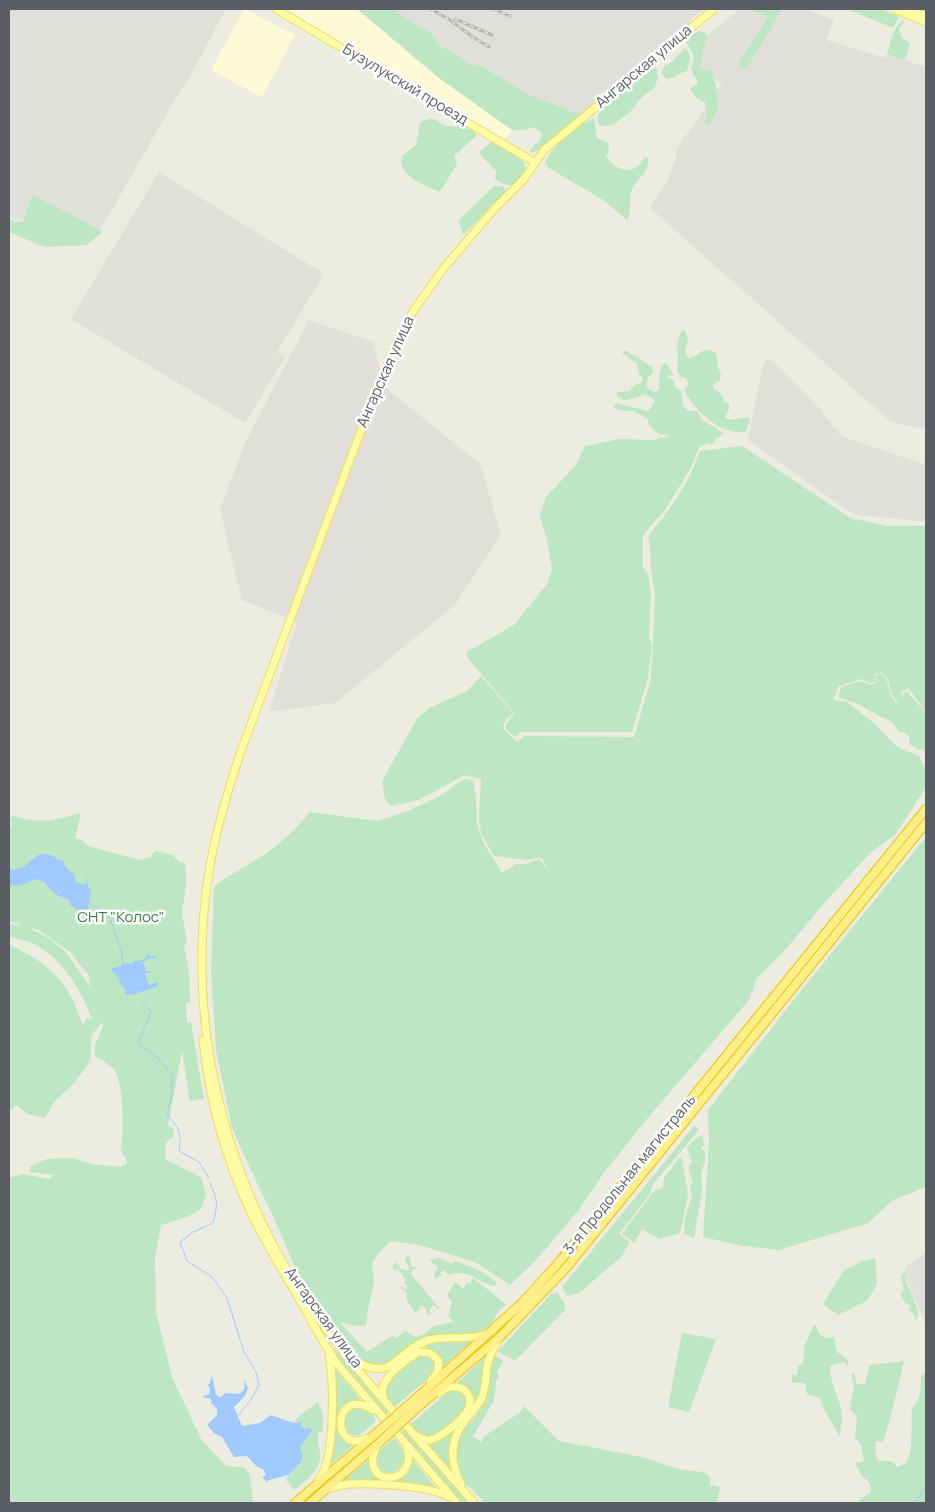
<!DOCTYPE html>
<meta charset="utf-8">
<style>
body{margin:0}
#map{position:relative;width:935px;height:1512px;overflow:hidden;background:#edece1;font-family:Manrope,sans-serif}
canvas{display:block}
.frame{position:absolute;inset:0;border:10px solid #5a5d63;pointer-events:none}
</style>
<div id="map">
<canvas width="935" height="1512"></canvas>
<div class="frame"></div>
</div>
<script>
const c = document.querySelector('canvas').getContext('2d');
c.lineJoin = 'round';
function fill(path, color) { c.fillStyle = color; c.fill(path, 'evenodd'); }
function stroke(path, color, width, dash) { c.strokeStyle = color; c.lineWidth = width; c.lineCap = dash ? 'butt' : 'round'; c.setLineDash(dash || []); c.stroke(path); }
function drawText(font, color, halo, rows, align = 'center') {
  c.font = font + ' Manrope,sans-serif'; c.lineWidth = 5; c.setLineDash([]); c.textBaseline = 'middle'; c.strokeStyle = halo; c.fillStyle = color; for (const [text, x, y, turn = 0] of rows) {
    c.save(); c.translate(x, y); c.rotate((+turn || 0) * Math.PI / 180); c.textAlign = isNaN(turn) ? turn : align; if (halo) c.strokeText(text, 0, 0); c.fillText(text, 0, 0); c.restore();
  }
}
const commercial = new Path2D(`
 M244,9L295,35L262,97L211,70Z
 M283,9H357L439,78L512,130L505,140Z`);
const industrial = new Path2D(`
 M9,9H226L187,82L173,103L101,229L32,196L23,220H17L9,215Z
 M391,9H703L689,21L690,26L581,115L530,95L478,65L475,67L438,44L431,33Z
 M740,9H806L834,20L826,40L885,58L887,54L926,67V430L890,421L650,208L668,179L676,159L677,148L722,84L693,66L700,56L690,49Z
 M159,172L324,274L277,352L285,357L245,423L71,319Z
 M309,320L373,342L385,387L480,464L501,535L455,605L335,703L269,712L297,622L242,600L220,509L245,443Z
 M768,359L773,361L820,409L841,436L926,465V521H917L858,515L851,513L748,440L763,365Z
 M926,1252V1325L906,1278L905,1271L909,1264Z`);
const green = new Path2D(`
 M357,9H391L431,33L438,44L475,67L477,64L530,95L581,115L537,151L531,153L530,150L540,140L542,133L533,127L525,130H512L439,78Z
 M752,9H782L747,68L738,65L768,17C762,12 755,14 752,9Z
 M847,9H880L899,17L893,28Z
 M905,19L899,29L902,38L910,43L905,60L887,54C891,43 893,25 905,19Z
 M698,31L704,32L708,37C705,42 699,63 700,68L711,71L716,86L719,105L711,122L708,125L705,122L707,113L705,102L697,98L690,89L697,84L698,82L691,69L694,56L685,40L686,38L692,36Z
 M685,48C692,53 690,63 687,71L678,74L670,79H666L662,73L664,66L672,62Z
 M653,65L656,68L658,77L655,87L640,99L630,112L613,125L600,126L597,120L601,108Z
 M594,118L597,137L599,139L608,143L609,153L606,154C609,165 625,175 637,167C640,166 642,160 645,157L648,159C650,173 638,177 633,187C628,197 633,211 627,220L603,200L549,168L545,163C554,144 575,127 594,118Z
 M428,119C437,119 437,121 443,125C451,129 464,123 476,133V136L454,156L457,164L440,192C425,186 396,175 402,156L416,145L420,123Z
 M491,142L521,159C531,170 522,176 513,185H505L495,179L496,171L479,153Z
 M494,186L503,187L506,192L465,233L463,234L459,223V220Z
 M32,195L103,231L87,245L44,247L9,232V218L15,222L23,221Z
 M682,330L685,331L688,338L685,352L689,359C699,355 704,345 716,353L718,367L721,375L720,380L713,385V388L720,393L724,401L729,404V409L725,417L727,419C736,421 743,416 750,418V421L746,431C724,438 693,410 685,391L688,384L687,379L680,376L677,371L678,359L677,345Z
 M623,351H627L652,367L653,372L648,378L646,385L648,389L655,392L659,390C660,380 657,371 664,363L667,364L673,375L672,376L668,375L667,377L673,380L675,387L681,391L683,406L688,411H697L702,420L722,432L723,435L717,438L713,444L707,443L699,448L690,469L665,510L643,535V568L648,573L651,595L649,638L652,645L648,678L632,732H521L515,737L505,728L507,723L514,713L467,657V652L514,625L547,584L552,569L547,540L540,516L546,497L576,465L585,446L620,439L653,440L669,436L665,434L661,435C655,430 648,428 648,419L633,411H626L614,408V406L617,403C628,407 638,407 648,412L655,401L654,399L645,394L636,398L624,400L617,396V392L629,391L635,385L641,383L643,379L639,374L637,364L623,354Z
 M742,446L850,518L888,526H926V712L909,689L900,692L904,698L903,693L908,692C913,701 922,706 926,714C929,722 926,742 926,751L915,748L909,743V736L904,732H899L892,722L879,716L860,705L838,697L841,687L861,681L870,685L876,683V675L883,674C892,686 886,694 897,704L898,703C886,691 894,685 883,673L875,674V682L870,683L862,679L839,686L833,700L847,702L875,724L896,746L919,756L926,771V787L895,835L871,852L826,901L786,949L757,978L749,1000L646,1120L603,1174L578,1211L536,1260L510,1285L477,1263L420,1245L390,1241L374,1259L372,1266L374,1281L367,1315L366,1326L350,1325L340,1322L367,1352L392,1336L396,1338L405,1331L416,1337L424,1334L434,1326L453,1322L459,1326L448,1316L452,1302L447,1295L455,1282L463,1289L468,1282L470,1284L473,1278L506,1304L498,1312L492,1323L480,1332L472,1335H440L380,1367L361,1362L349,1353L326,1324L333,1318L323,1314L297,1272L274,1218L257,1183L232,1128L216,1050L211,970L214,887C230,874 247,866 264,855C281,843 297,828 310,812L378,821L410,810L440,796L456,784L466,779L473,780L476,798L477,824L484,844L502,873L516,864H526L539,859L549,871L541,857L527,860L494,856L481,833L479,818L481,779L464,775L419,800L391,806L385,799L382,781L417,719L429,708L467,691L481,676L513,713L505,721L503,728L517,742L524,736L634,737L651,678L655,595L651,570L650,547L648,536C670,510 689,483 700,451Z
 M81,813L75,838L82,840L88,846L140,860L151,857L155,851L173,855L179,862L185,863L186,886L182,913L187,943L184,945L189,973L190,1002L186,1003L187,1023L191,1022L204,1099L190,1101L182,1051L168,1125L174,1130L173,1137L166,1142L165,1159L201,1177L206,1194L201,1209L187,1217L161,1225L155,1259L156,1312L172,1377L201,1439L226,1466L245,1468L250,1475L253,1503H9V1178L23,1174L48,1179L54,1175L30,1172V1166L47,1159L73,1158L92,1164L120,1167L127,1164L126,1158L121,1151C124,1135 124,1082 114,1070C110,1064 101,1060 95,1056V1045L103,1027L102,1022L91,1036V1056L87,1066L73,1084L54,1102L45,1118L28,1114L16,1105L9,1112V964L11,959L9,958V944C34,957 54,968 69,993C75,1003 79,1015 83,1026L86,1018L92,1020C83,992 64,962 38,946C29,941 18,939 9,936V923L19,926L20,924L9,921V828L12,826L10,818L13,816C42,824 52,821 81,813ZM32,928L39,930L70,952L89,976L90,987L66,952L49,938L32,930Z
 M926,837V1187L893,1200L868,1223L779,1250L744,1246L703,1237L709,1143L708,1110L796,997Z
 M695,1125L699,1130L653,1184L649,1195L619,1234L630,1242L621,1257L579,1293L567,1296L562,1287Z
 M702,1135L704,1145L701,1147L705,1152V1161L701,1173L702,1191L694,1238L684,1234L685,1218L692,1195L690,1186L693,1182C691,1175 685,1170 692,1162L687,1148L693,1141Z
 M680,1157L682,1158L688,1195L681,1229L678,1234L659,1239L642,1229L634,1243L622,1234L654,1191L663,1188L664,1178Z
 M406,1256L410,1257L411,1267H418L413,1270L411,1274L439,1308L437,1309L434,1305L429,1309L431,1313L428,1316L425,1307L419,1305L420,1310L415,1312L407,1301L406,1292L399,1287H404L405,1290L408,1288L404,1281L406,1280L398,1269L395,1271L392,1267L396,1262L401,1269L409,1271L408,1264L404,1261L406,1260Z
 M439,1258L452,1264L455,1261C471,1266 485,1272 497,1283L494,1286C475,1282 468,1267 448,1275L444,1270L440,1273L442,1275L435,1279L434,1274L438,1267L429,1260Z
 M875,1258L877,1284L867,1301L838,1315L823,1304L844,1270L863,1261Z
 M905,1271L906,1278L905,1280C908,1286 917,1305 918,1312C918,1313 917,1320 916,1321L914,1314L909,1311L911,1306L905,1303L901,1295L904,1289L901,1277Z
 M558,1293L565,1304V1310L515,1361L498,1351L551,1294Z
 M814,1325H816L819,1334L825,1338L834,1337L837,1352L849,1361L847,1366L844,1362L830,1366C829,1383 841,1399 842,1417C842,1423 840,1431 840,1437L825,1411L820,1398L807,1394L805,1383H792V1375H797L798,1366L803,1363L805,1344Z
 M682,1333L716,1339L689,1412L668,1407Z
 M474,1340L442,1367L436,1354L426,1348L425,1344L433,1341Z
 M334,1348L389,1412L385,1416L332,1353L331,1351Z
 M417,1355H430L436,1363L434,1374L395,1406L384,1394L386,1382Z
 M487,1355C485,1368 485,1385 479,1397C465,1427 438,1441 455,1477L427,1443L471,1408L465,1386L457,1383Z
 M495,1356L502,1359L503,1362L497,1372L499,1378L496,1381L495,1396L493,1402L472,1438L475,1437L482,1443L483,1437L519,1413L524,1406L559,1441L642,1457L678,1469L703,1472L710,1476V1487L713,1485L720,1488L717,1503H485L471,1488L463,1482L460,1477L454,1452L460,1431L470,1419L472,1421C478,1412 486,1403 488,1392C491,1380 489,1366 495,1356Z
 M904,1361C897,1388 892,1415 883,1442L876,1441L875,1451L877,1460L893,1462L897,1467L906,1463L911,1451L912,1408C921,1399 921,1388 921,1376L926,1371V1366V1503H860L859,1500L871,1492L870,1483L862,1476L855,1463L864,1461L861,1445L855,1438L857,1414L855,1415L850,1409L854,1386L851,1374L854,1373L857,1384H865L870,1365Z
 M336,1370L362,1401C334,1399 327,1436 354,1444L329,1466L332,1443Z
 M451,1389C461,1388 464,1394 468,1401C468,1403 467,1407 466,1409C462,1416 437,1438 429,1438C420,1437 416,1430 411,1424Z
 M318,1402L323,1416V1431L318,1433C317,1441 319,1445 320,1453C321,1471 307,1480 294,1490L286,1480C294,1467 306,1465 300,1448L312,1431L305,1429L301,1426L300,1422L294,1423C300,1411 311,1410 318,1402Z
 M361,1407C368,1410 374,1413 376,1421L360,1435C337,1439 339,1410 361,1407Z
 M405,1429L469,1503H461L400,1433Z
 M394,1438C397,1442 402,1446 404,1451C410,1464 394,1475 383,1473L376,1465L377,1453Z
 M369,1460L373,1474C391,1484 407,1482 413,1460L435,1487L377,1481H342Z`);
const water = new Path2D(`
 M40,854L51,855L60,861L63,860L66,868L74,874L76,882L83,885L86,884L87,875L88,888L91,889C90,897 89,911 83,917L81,912L70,905L69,900L57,895L48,887L46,883L35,879C27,882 20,888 11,885L9,887V868C22,874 29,860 40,854Z
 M150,953V957L155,956L156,958L148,959L143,963L146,971L152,972L147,973L145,975L149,985L157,982L158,986L132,995L125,994V989L120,984L119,978L112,971V968L122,966V964L125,965L126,963L131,964L135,961L143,960Z
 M212,1375L216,1395L221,1397L225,1393L240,1394L245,1388L244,1379L248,1388L245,1396L234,1407L242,1426L260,1423L271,1415L294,1423L301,1422V1426L305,1429L310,1428L312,1431L300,1448L303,1456L301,1462L289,1475L269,1480L267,1482L262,1477L266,1475L263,1469L257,1467L247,1456L234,1457L222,1437L215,1434L207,1425L217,1415V1409L211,1403V1399L202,1397L209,1394L210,1388L207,1385L210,1383Z`);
const stream = new Path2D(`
 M88,903L102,910L110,919L121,950L123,965
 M142,1001L151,1012L138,1043L158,1058L172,1075V1095L167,1114C179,1129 182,1132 179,1151L199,1162L209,1178
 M210,1183C218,1199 218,1206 213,1223L193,1232L180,1242L187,1261L212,1277L227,1298L244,1352L256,1372L259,1385L252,1398L238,1416
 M914,1503L926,1488`);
const major = new Path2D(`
 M276,9L534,162
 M894,9L926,22
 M907,9L926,16
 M203,1040C209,1100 226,1161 252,1215C267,1246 285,1274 302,1304C314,1324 324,1346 339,1366L457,1503
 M354,1360C395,1385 396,1349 429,1340C448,1335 468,1341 487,1334
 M383,1396C378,1379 406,1360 419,1352L430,1353L439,1361L438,1371L430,1383
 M419,1437C423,1439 426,1441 430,1440C441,1438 465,1418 469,1407C473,1396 464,1385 452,1387C447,1387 442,1391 438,1393
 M368,1438C329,1456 333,1384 373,1410
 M378,1444C354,1488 419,1488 407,1448
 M318,1481C336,1461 334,1380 329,1354
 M461,1484C449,1461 450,1439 466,1419C473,1411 481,1403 483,1394C486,1385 486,1375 487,1367C489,1356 494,1347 499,1338
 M327,1489C334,1487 342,1484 349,1484C373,1483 429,1485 449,1497
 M474,1503C417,1436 354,1372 305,1299C221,1172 183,1012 211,860C218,823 229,787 241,751L377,388L400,335L414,310L443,269L495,208L524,179L544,150L714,9`);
const highway = new Path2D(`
 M412,1402L522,1303L560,1261L926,809
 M417,1408L500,1337L567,1267L926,823
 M295,1503L373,1436
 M310,1503L379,1443`);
const rail = new Path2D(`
 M431,9L450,20L473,37L489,47
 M494,9L510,16
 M455,19L492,35`);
const highwayBridge = new Path2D(`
 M373,1436L412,1402
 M379,1443L417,1408`);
const streetNames = [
 ["Ангарская улица",644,67,-40],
 ["Бузулукский проезд",405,85,31],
 ["Ангарская улица",386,372,-66],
 ["3-я Продольная магистраль",630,1175,-51],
 ["Ангарская улица",323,1318,54]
];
const parkNames = [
 ["СНТ \"Колос\"",121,918]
];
fill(commercial, '#fefad6');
fill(industrial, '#e1dfd9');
fill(green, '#bde6c2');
fill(water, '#a0c9ff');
stroke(stream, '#a0c9ff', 1);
stroke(major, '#f3db55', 9);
stroke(highway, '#efc300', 10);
stroke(major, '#fffca5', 7);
stroke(highway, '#feef88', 8);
stroke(rail, '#b5b6b6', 3);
stroke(rail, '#fff', 1, [4]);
stroke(highwayBridge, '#efc300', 10, []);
stroke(highwayBridge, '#feef88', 8);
drawText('15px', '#5a5d63', '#fff', streetNames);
drawText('15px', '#328140', '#fff', parkNames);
</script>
